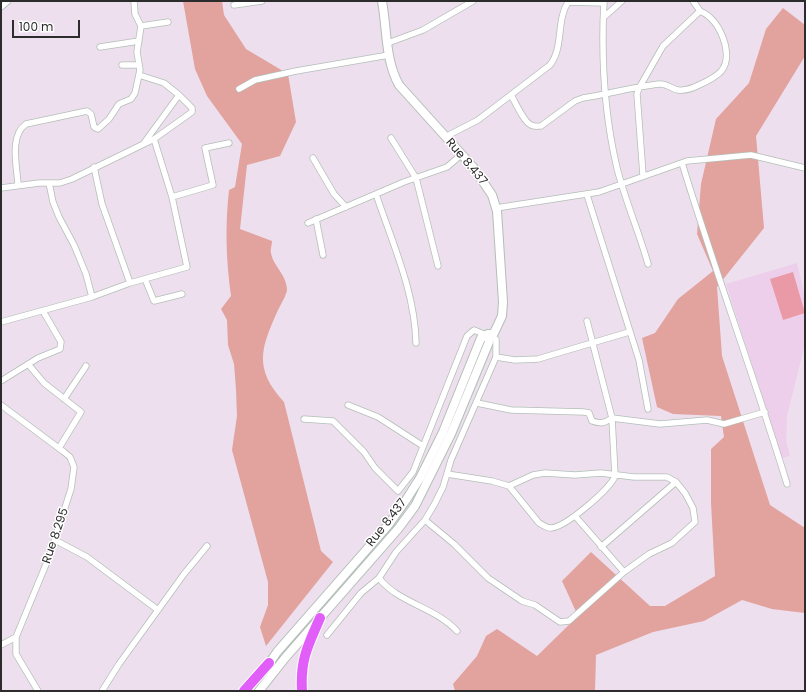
<!DOCTYPE html>
<style>
body{margin:0}
#map{position:relative;width:806px;height:692px;overflow:hidden;background:#eddfed;font-family:Poppins,sans-serif}
canvas{display:block}
.frame{position:absolute;inset:0;border:2px solid #2c2c2c;pointer-events:none}
.scale{position:absolute;left:12px;top:20px;width:68px;height:18px;box-sizing:border-box;border:2px solid #2c2c2c;border-top:0;padding-left:5px;font-size:12px;line-height:14px;white-space:nowrap;color:#2c2c2c;-webkit-text-stroke:3px #fff;paint-order:stroke}
</style>
<div id="map">
<canvas width="806" height="692"></canvas>
<div class="frame"></div>
<div class="scale">100 m</div>
</div>
<script>
const c = document.querySelector('canvas').getContext('2d');
c.lineJoin = 'round';
function fill(path, color) { c.fillStyle = color; c.fill(path, 'evenodd'); }
function stroke(path, color, width, dash) { c.strokeStyle = color; c.lineWidth = width; c.lineCap = dash ? 'butt' : 'round'; c.setLineDash(dash || []); c.stroke(path); }
function drawText(font, color, halo, rows, align = 'center') {
  c.font = font + ' Poppins,sans-serif'; c.lineWidth = 3; c.setLineDash([]); c.textBaseline = 'middle'; c.strokeStyle = halo; c.fillStyle = color; for (const [text, x, y, turn = 0] of rows) {
    c.save(); c.translate(x, y); c.rotate((+turn || 0) * Math.PI / 180); c.textAlign = isNaN(turn) ? turn : align; if (halo) c.strokeText(text, 0, 0); c.fillText(text, 0, 0); c.restore();
  }
}
const education = new Path2D(`
 M797,263L805,297V344L787,416L786,441L790,456L782,458L726,284Z`);
const green = new Path2D(`
 M183,1H222L224,15L246,49L288,74L296,122L280,156L247,165L240,229L272,241C272,245 270,250 271,253C273,266 287,275 287,290C286,296 281,304 278,310C261,348 253,368 284,402L321,551L333,562L266,646L260,627L268,605V582L232,450L237,416L236,389L234,364L228,345L227,320L221,309L231,296C226,260 225,226 229,190L235,187L242,144L207,96L195,69Z
 M783,8L805,25V56L756,136L764,228L717,287L722,356L770,505L805,528V634V613L772,609L742,600L704,621L653,632L596,655L595,691H455L453,684L477,656L486,636L497,629L537,656L578,616L562,581L591,552L650,606H665L715,576L711,503V449L724,437L721,416L673,414L657,407L642,338L655,333L678,299L713,271L697,234L701,184L716,119L749,83L766,29Z`);
const pitch = new Path2D(`
 M793,272L805,313L783,320L770,279Z`);
const minor = new Path2D(`
 M604,1C601,57 604,113 617,168C625,200 639,232 648,264
 M234,5L262,1
 M1,7L8,1
 M604,17L622,1
 M141,26L168,22
 M388,43L423,30L473,1
 M100,47L139,41
 M122,65H139
 M139,75L164,83L179,95L144,143
 M239,89L255,80L296,71L389,55
 M511,95C516,103 523,121 531,125C534,127 538,126 541,126L575,101L583,98C608,94 633,87 659,84C667,83 671,89 678,90C686,91 693,88 699,85C719,76 731,69 725,44C721,30 714,17 700,11
 M445,137L478,120L550,65C564,47 556,21 568,2L604,3
 M391,138L416,178L438,266
 M313,158L334,194L346,207
 M682,163C715,271 754,376 787,484
 M94,167L102,204L130,283
 M643,175L637,94L639,88L663,46L700,11L693,1
 M49,183L53,202L59,217L74,245L86,274L92,297
 M18,185C17,166 9,136 26,124L87,111L91,114L94,127L98,129L109,119L119,104L131,99L135,93L140,70L137,52L141,26L135,14L134,1
 M1,188L39,183H60L72,179L154,139L192,112V108L179,95
 M376,194C392,242 415,292 416,343
 M587,195L639,360L648,409
 M172,197L213,185L205,148L229,143
 M496,208L599,192L687,161L751,155L805,168
 M316,219L323,255
 M308,223L404,182L447,167L461,155
 M145,279L154,301L182,294
 M1,322L92,297L130,283L187,267L172,197L154,139
 M496,357L515,360L538,359L629,332
 M28,364L44,383L81,412L59,448
 M1,381L38,358L60,349L61,342L43,311
 M64,399L86,366
 M477,403L511,410L584,412L589,413L592,421C601,424 605,423 612,418L660,424L707,420L724,424L765,412
 M1,405L64,452L70,457L74,467L71,489L49,557L16,637V654L38,691
 M348,405L378,417L423,446
 M304,419L333,421L364,452L375,468L398,491L413,472L467,336L474,330L496,339V357L451,460L443,487L434,505L425,520L396,552L379,578L361,593L327,635
 M447,474L492,481L509,486L539,523C543,525 546,528 551,528C566,527 610,489 615,476L612,418L587,321
 M575,516L624,572
 M425,520L454,544L488,578L522,601L535,605L560,622L569,621L624,572L649,554L672,543L695,522L693,508L685,493L676,482L667,477H634L601,473L575,475L545,473L533,475L509,486
 M55,540L87,557L158,610
 M601,547L676,482
 M379,578C398,603 435,607 457,631
 M1,645L16,637
 M102,691L119,664L184,574L207,546`);
const secondary = new Path2D(`
 M266,668L277,652L389,524L406,500L420,478L443,432L481,338L494,333L502,316L503,302L497,211L492,195L473,167L399,85C385,60 387,28 382,1
 M259,691L285,658L398,529L415,506L451,434L489,342L488,334`);
const motorway = new Path2D(`
 M244,691L269,663
 M302,691C300,660 308,645 320,618`);
const streetNames = [
 ["Rue 8.437",466,162,50],
 ["Rue 8.437",387,523,-52],
 ["Rue 8.295",56,536,-71]
];
fill(education, '#eecfeb');
fill(green, '#e2a29d');
fill(pitch, '#e99aa6');
stroke(minor, '#b2bfb6', 7);
stroke(secondary, '#b2bfb6', 10);
stroke(motorway, '#fff', 12);
stroke(minor, '#fff', 5.5);
stroke(secondary, '#fff', 8);
stroke(motorway, '#e25ef9', 10);
drawText('12px', '#2c2c2c', '#fff', streetNames);
</script>
